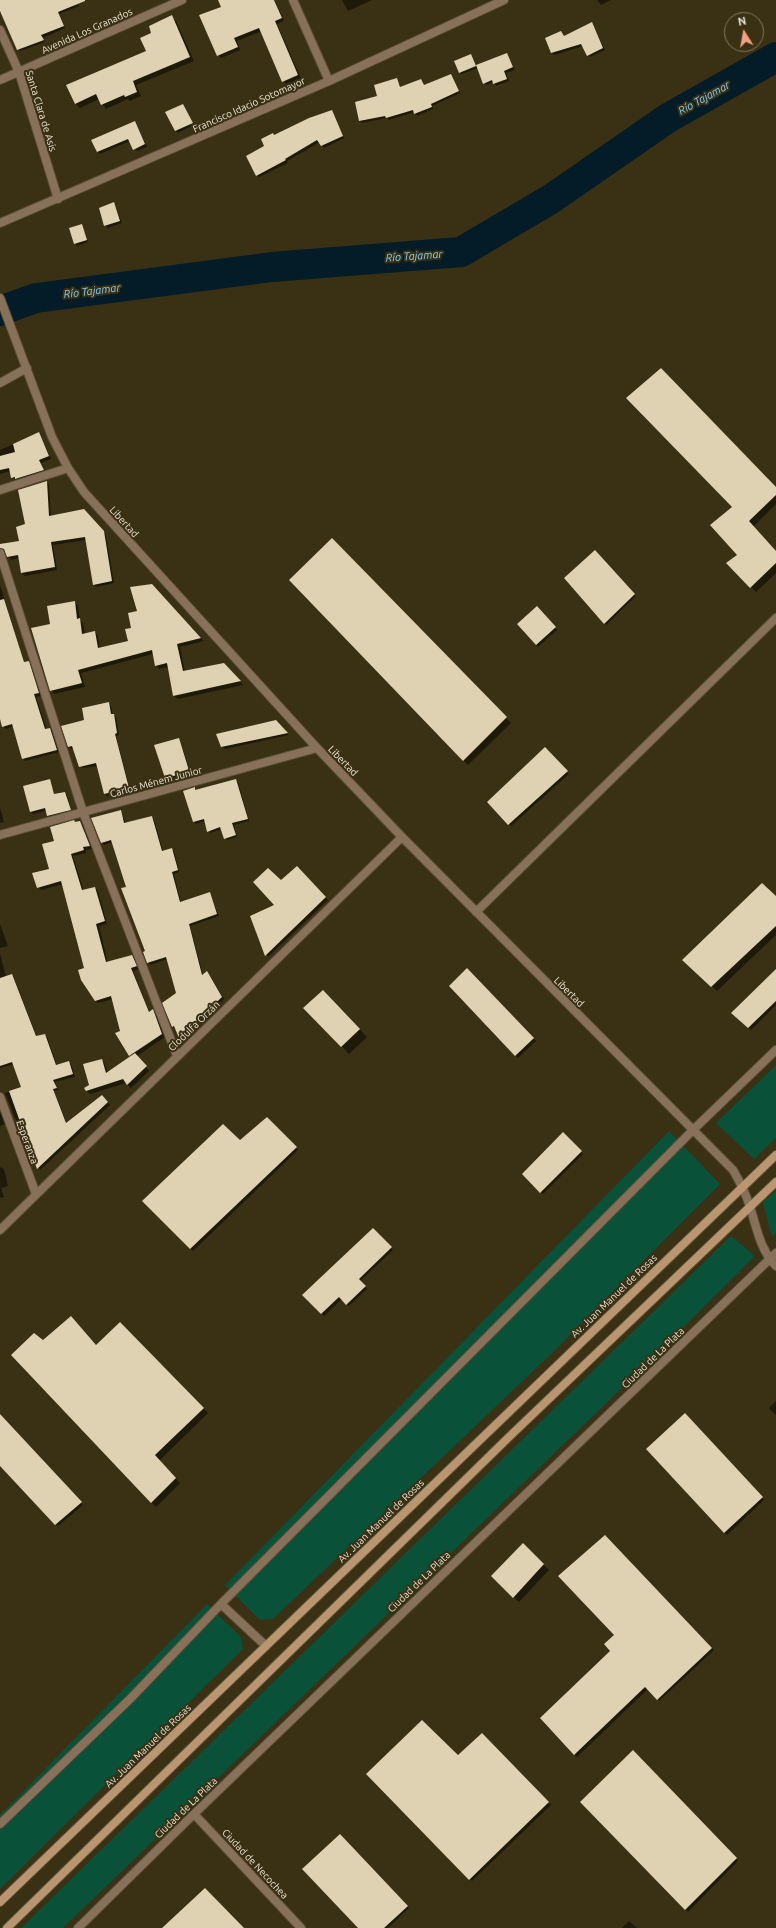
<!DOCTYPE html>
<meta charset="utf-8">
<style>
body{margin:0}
#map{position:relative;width:776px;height:1928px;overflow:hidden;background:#3a3014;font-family:Ubuntu,sans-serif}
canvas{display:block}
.north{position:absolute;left:724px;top:12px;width:40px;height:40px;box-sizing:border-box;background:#3a3014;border:1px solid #807860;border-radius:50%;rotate:349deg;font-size:11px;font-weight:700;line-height:16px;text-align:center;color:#e9e3d3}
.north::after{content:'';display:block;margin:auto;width:14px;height:18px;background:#f39f83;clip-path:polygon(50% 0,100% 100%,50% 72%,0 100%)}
</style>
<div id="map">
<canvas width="776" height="1928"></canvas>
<div class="north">N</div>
</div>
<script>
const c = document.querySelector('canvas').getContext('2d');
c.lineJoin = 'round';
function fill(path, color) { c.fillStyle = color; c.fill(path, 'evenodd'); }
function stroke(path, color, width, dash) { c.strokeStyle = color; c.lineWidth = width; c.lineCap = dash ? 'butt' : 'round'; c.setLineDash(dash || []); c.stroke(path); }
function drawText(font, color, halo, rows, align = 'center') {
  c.font = font + ' Ubuntu,sans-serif'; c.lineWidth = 4; c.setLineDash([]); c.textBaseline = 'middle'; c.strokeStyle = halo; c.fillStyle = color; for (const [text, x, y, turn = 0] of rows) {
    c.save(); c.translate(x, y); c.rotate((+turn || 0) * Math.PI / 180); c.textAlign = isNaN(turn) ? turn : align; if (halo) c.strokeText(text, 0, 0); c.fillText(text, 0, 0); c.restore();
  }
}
const green = new Path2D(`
 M776,1065V1138L754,1159L716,1123Z
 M669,1131L720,1184L550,1355L273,1619L260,1620L225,1585Z
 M776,1191V1233L772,1237L763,1202Z
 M731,1236L755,1256L658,1353L63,1928H21Z
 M207,1604L241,1637L243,1649L0,1889V1815Z`);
const shadow = new Path2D(`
 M0,0H77L79,6L59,14L65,28L43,38L45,42L20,51L0,8Z
 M219,0H275L284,21L277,24L301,78L286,84L283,81L262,31L237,41L240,50L221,58L218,55L222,7Z
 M342,0H372L348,11Z
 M597,0H611L601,5Z
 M172,17L176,21L194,61L136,85L141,96L130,101L128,99L106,109L99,99L80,108L75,103L147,52L152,34Z
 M592,24L605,50L590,57L583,46L555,55L552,53L546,39L561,32L565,37Z
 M507,54L515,70L506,73L509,81L496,86L494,82L486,85L478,68L462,74L459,72L471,56L476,66Z
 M451,75L460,93L432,106L433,109L417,116L415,112L389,120L387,118L362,123L360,121L356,102L378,97L397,79L401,88L421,80L424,86Z
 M183,106L194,125L178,133L176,131Z
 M331,112L344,138L324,148L320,142L287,161L288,163L259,177L256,175L275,136Z
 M137,125L147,147L137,151L130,141L100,154L98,152L93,140Z
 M114,203L122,223L108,228L105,225Z
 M81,225L88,242L77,246L75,243Z
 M39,433L51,459L41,463L46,473L19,481L12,477L11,471L0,474V450Z
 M46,482L49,484L51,517L84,510L106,535L114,583L96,587L94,584L87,540L53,545L57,570L25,576L22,573L19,558L11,560L5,550L0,552V545L20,542Z
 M776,488V504L753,527L776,552V573L756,592L728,563L738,555L711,525Z
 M332,540L511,723L468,765L290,580Z
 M595,551L636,596L606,625L604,623Z
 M0,585L24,662L28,661L31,664L41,696L36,697L47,730L50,729L53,732L59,752L25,761L23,758L14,726L6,729L3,726L0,715Z
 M155,589L204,641L180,647L185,672L224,664L243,685L178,699L174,696L169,667L159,669L156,665L153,654L81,673L85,687L54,694L51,690V625L75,602L78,606L80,620L83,623L85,634L95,632L98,636L100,649L130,642L138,612Z
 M536,608L557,630L538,647L518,624Z
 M109,703L111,706L113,715L116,717L119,735L116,736L130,790L107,796L105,794L98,766L83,768L74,748L71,749L69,747L85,721Z
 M276,721L289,735L225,749L222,746Z
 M179,739L193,779L182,782L178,777L168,780L166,778Z
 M545,749L569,774L511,826L488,802Z
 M49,780L55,795L65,793L67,795L72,812L50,818L46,811L33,814L31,812L25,787Z
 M236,780L238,782L249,821L234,825L237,837L227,840L222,829L210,833L205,821L196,824L194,822V788L196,791Z
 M0,807L4,822L0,823Z
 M120,811L126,823L152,817L154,819L163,851L171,849L174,851L179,872L174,874L181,902L209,893L219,916L190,926L203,975H209L224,999L182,1040L176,1028L173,1027L164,1003L177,994L168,959L150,965L148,962L147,952L113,842L104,845L102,842Z
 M80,822L83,825L92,849L86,850V853L73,856L84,891L95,888L98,891L107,924L99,926L108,963L132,956L135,959L139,969L133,971L150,1013L153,1011L156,1013L165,1037L137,1056L149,1071L131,1088L126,1083L90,1094L86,1090L101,1060L105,1064L108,1073L132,1057L121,1032L113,999L98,1003L95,1000L85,969L63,884L41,890L38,887L50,869L56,842L75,823Z
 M297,867L328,900L268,957L251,917L275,905L281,881Z
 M776,897V935L717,991L688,965Z
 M0,924L8,946L0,948Z
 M0,953L6,977L12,975L14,978L37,1037L45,1035L47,1037L57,1065L69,1062L71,1064L75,1077L55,1082L58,1090L54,1091L67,1124L102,1096L110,1105L40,1170L20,1120L17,1121L15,1118L5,1093L22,1088L14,1064L0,1068Z
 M467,969L536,1041L518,1058L450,986Z
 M776,971V1005L751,1030L732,1013Z
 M323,991L367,1037L349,1054L305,1008Z
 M0,1109L5,1124L0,1126Z
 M267,1118L298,1150L193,1251L143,1201L240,1141Z
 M563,1134L583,1154L543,1194L523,1174Z
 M0,1167L4,1169L8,1186L1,1188L4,1197L0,1198Z
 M373,1229L393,1250L360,1281L367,1289L349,1306L342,1299L324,1316L303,1295Z
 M120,1323L208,1413L159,1461L180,1483L156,1507L151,1502L97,1346Z
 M776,1401V1415L769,1408Z
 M685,1414L764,1500L727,1535L647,1449Z
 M0,1415L83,1505L58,1526L0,1465Z
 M605,1537L714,1650L659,1701L648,1689L577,1757L541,1718L612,1651L615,1635Z
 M523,1544L549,1570L519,1602L492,1576Z
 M482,1734L551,1805L472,1881L368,1774L458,1757Z
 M633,1751L738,1861L688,1912L581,1802Z
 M340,1835L409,1908L388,1928H360Z
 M629,1921L637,1928H622Z`);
const river = new Path2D(`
 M0,311L36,298L272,267L461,252L551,199L668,118L776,57`);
const building = new Path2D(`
 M0,0H85V1L58,12L64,26L41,35L44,40L17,50L0,11Z
 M218,0H274L282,18L275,21L298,75L282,82L259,28L234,38L238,47L217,56L199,15L221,7Z
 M172,15L190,57L133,81L137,92L125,97L124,95L101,105L96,94L75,104L66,85L146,51L140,38L151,33L149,26Z
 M592,22L603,48L587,56L581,44L551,53L545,38L561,31L564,36Z
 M507,53L513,67L504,71L507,79L493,84L492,80L483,84L476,65Z
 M471,54L476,66L459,73L454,61Z
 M451,74L459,91L431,104L432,107L414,114L413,110L386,118L385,116L359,121L355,102L377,96L374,85L397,78L400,87L421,79L424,85Z
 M183,104L193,123L175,131L165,112Z
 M332,110L343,136L321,146L317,140L285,159L286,160L256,176L246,156L264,146L261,139L273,133L274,135L309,118Z
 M135,121L145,144L133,150L128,139L97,152L91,140Z
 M114,202L120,221L104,226L99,208Z
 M82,224L87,240L74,244L69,228Z
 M661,368L776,487V495L749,521L776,551V563L750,588L726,563L737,555L710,525L732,507L626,398Z
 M39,432L49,456L39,460L44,470L15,479V477L11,478L9,468L0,470V456L15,452L13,444Z
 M47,481L49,516L84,509L104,531L112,581L93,585L85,537L51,542L55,567L21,573L18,555L7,557L4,549L0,548V544L19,541L16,527L25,524L18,490Z
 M332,538L507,717L463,761L289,580Z
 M595,550L635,594L604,624L564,578Z
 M152,584L201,638L177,644L183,671L224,663L241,681L173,696L167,663L155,666L152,650L78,670L82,683L50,691L31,628L50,624L47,606L75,601L77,619L80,618L82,634L95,631L98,648L128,641L125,629L131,628L128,613L137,611L130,587Z
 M4,599L24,662L29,661L39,693L34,694L45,729L50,728L57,750L22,759L12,724L2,727L0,719V600Z
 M537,606L556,627L536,645L517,624Z
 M109,702L111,714H114L117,733L115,734L129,788L104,794L96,763L79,767L72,746L68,747L61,726L84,720L82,708Z
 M276,720L288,733L221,747L216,734Z
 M179,738L191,777L179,780L177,775L165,778L154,745Z
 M545,747L568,771L508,825L487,802Z
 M50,779L54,794L65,792L71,810L47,816L45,808L30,812L23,786Z
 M236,779L248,819L232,823L236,835L224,839L220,827L207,832L204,819L193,822L183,791L195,787V790Z
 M121,810L124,823L152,816L162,851L172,848L178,870L172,872L180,902L210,892L217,914L189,924L202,975L207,971L222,997L179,1038L174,1026L172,1027L162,1003L176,993L166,957L147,963L143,952L145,951L121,888L126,887L111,840L101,843L91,818Z
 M74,820L75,822L80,821L90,846L83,847L84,850L71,854L82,890L95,887L105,921L96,924L106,962L132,955L137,966L131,968L149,1012L153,1009L162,1034L129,1056L115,1033L120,1031L111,996L95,1001L81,980L78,970L84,968L61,881L37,888L32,873L49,869L42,844L54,841L50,827Z
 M297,866L326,897L265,956L250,916L274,905L253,882L268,868L281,880Z
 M762,883L776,896V926L711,987L682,960Z
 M467,968L534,1038L515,1056L449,986Z
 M776,969V1001L748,1028L731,1013Z
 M12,974L36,1036L45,1034L56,1065L69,1061L73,1074L53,1080L57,1088L53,1089L66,1123L102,1095L108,1102L37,1169L9,1091L21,1087L12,1062L0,1066V978Z
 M323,990L360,1029L341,1047L303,1008Z
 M135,1053L147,1066L127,1085L123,1079L86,1091L84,1088L89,1085L83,1064L102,1059L106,1073Z
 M267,1117L297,1147L190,1249L142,1201L223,1124L240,1140Z
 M563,1132L582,1151L540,1193L522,1174Z
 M373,1228L392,1247L359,1279L366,1286L346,1305L339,1297L321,1314L302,1295Z
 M71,1316L96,1345L120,1322L204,1408L155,1455L176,1478L151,1503L11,1355L34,1333L43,1340Z
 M685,1413L763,1497L724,1533L646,1449Z
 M0,1414L82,1502L55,1525L0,1466Z
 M605,1535L712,1648L657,1700L645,1687L574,1755L540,1718L610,1651L604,1644L614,1635L558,1576Z
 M523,1543L544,1564L513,1598L491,1576Z
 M422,1720L458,1755L482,1733L549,1802L469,1880L366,1774Z
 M633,1750L737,1858L685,1910L580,1802Z
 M340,1834L408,1906L384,1928H358L302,1869Z
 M205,1888L244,1928H162Z`);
const street = new Path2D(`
 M293,0L329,81
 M0,30L19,72L58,199
 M0,80L182,0
 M0,223L329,81L504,0
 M0,298L52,437L68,468L84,492L317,748L402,837L733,1170C740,1182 746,1194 750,1207C757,1228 760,1250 776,1266
 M0,383L27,368
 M0,490L68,468
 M0,553L83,812L177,1056
 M0,835L317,748
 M476,912L776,618
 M0,1097L36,1194
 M0,1230L402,837
 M221,1604L266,1646
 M194,1814L301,1928
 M0,1824L131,1698L221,1604L693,1130L776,1050
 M78,1928L194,1814L776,1253`);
const secondary = new Path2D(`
 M0,1902L776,1155
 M7,1928L510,1436L776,1182`);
const streetNames = [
 ["Avenida Los Granados",87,31,-24],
 ["Francisco Idacio Sotomayor",249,105,-24],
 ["Santa Clara de Asis",41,111,73],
 ["Libertad",124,522,48],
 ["Libertad",343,761,46],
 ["Carlos Ménem Junior",156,782,-15],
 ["Libertad",569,992,45],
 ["Clodulfa Orzán",194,1026,-44],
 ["Esperanza",27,1142,70],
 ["Av. Juan Manuel de Rosas",614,1296,-44],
 ["Ciudad de La Plata",653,1358,-44],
 ["Av. Juan Manuel de Rosas",381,1521,-44],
 ["Ciudad de La Plata",419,1582,-44],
 ["Av. Juan Manuel de Rosas",148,1746,-44],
 ["Ciudad de La Plata",186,1808,-44],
 ["Ciudad de Necochea",255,1864,47]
];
const waterNames = [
 ["Río Tajamar",704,98,-29],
 ["Río Tajamar",414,256,-4],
 ["Río Tajamar",92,291,-7]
];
fill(green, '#0a5139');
fill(shadow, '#0007');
stroke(river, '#041b28', 30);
fill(building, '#ded2b2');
stroke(street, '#564d33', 10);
stroke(secondary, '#564d33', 10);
stroke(street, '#88715a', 8);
stroke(secondary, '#b99570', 8);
drawText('10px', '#e9e3d3', '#3a3014', streetNames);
drawText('italic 11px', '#7fcefd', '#3a3014', waterNames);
</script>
